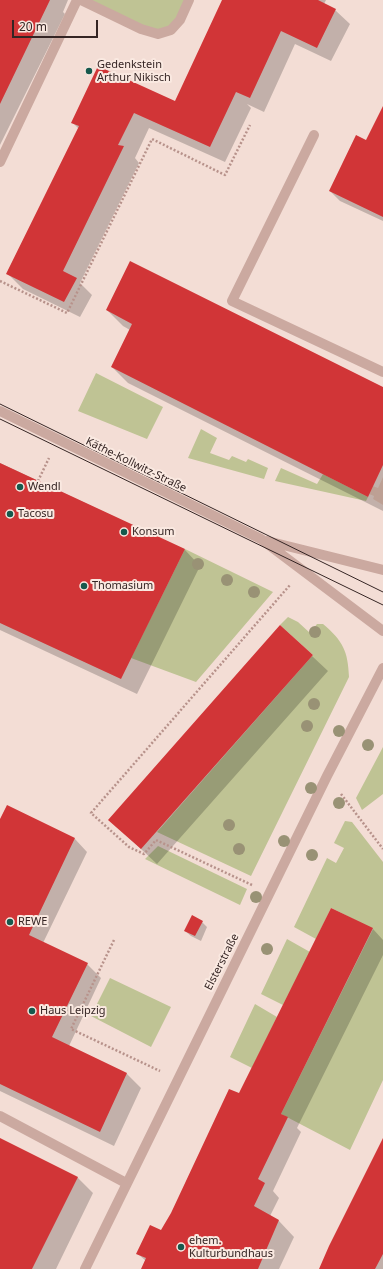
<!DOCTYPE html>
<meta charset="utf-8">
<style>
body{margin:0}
#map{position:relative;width:383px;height:1269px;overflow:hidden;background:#f3ddd5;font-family:"Noto Sans",sans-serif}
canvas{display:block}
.scale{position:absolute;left:12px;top:20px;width:86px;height:18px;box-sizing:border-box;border:2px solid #352524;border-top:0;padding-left:5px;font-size:12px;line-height:14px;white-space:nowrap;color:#352524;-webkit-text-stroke:3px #fae9e1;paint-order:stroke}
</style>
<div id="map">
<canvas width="383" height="1269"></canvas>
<div class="scale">20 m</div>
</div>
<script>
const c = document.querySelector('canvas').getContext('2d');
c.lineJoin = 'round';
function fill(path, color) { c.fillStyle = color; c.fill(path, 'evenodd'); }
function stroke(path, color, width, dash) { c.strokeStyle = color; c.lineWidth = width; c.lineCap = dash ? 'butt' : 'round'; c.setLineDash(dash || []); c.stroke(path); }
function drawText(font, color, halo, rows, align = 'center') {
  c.font = font + ' "Noto Sans",sans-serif'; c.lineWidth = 4; c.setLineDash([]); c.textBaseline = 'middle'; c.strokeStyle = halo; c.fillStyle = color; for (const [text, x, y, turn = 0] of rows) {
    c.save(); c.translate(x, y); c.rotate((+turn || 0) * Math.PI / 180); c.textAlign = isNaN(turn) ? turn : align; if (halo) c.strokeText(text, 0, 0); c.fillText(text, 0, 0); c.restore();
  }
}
const green = new Path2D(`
 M81,0H189L180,20L158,34Z
 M96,373L163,407L147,439L78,411Z
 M201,429L217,438L210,453L229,460L232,456L246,462L248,459L268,468L264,479L188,458Z
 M281,468L317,484L323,474L368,497L366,501L275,481Z
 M185,549L273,592L196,682L131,658Z
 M288,617L298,622L310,633L317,624H323C343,641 348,651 349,677L251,876L157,832L313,655L280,625Z
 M383,747V794L362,810L356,798Z
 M345,821L352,822L383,862V1080L350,1150L281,1114L373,929L331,908L316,939L294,927L327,858L336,863L344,848L334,843Z
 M158,846L247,889L240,905L145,859Z
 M287,939L310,952L283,1005L261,994Z
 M110,978L171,1007L151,1047L91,1016Z
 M255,1004L277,1017L252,1068L230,1057Z`);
const plaza = new Path2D(`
 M383,477V505L373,499L374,496L369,494L373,486L378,488Z`);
const shadow = new Path2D(`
 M0,0H68L63,12L65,14L0,145Z
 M224,0H326L324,4L335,10L350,24L331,61L295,44L264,112L247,104L251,108L225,162L149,128L135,158L139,163L80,283L92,295L80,317L23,289L7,273L79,129L72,122L176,103Z
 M383,108V221L340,201L330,191L367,142Z
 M107,310L383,388V511L128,383L112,367L130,330L123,326Z
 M0,463L185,550L200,566L137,694L0,630Z
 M312,656L328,671L157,864L110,820Z
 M7,807L75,839L87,852L43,943L87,964L101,978L69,1046L127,1074L141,1088L114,1146L0,1091V821Z
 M332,909L373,929L383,940V955L297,1128L301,1132L273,1191L279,1198L270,1216L279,1221L294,1237L279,1269H142L146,1261L138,1254L161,1232L240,1095Z
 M202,922L207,927L201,941L191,936L185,931Z
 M0,1139L78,1178L93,1193L56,1269H0Z
 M383,1141V1269H320Z`);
const building = new Path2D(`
 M0,0H50L0,104Z
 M222,0H318L336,9L317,48L281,31L250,98L236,92L210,147L134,113L118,145L124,146L63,271L77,278L64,302L6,274L79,126L71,123L98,66L175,101Z
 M383,106V217L329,191L356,135L366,140Z
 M130,261L383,387V465L368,497L111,367L132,324L106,310Z
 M0,463L185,549L121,679L0,623Z
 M280,625L313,655L141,849L108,820Z
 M7,805L75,838L29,935L88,963L52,1037L127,1073L100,1132L0,1084V819Z
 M331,908L373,928L281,1114L288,1117L258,1179L265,1183L254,1206L279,1220L258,1269H141L146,1258L136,1254L150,1225L161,1230L171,1213L229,1089L239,1093Z
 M192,915L203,921L195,936L184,931Z
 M0,1138L78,1177L32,1269H0Z
 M383,1138V1254L375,1269H319L329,1246Z`);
const path = new Path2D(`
 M0,281L67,313L152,139L225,175L250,125
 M38,481L49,458
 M341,794L383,849
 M252,885L156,840L144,854L129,847L91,813L290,585
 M114,940L71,1029L160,1071`);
const minor = new Path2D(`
 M81,0L141,29L158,34L171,30L180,20L189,0
 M314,135L232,301L383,372
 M0,162L77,0
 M0,411L261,539L383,631
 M267,541L383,570
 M0,1116L126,1183
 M85,1269L327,776L383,668`);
const tram = new Path2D(`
 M0,404L383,592
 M0,419L383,605`);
const trees = [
 [198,564],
 [227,580],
 [254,592],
 [315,632],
 [314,704],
 [307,726],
 [339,731],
 [368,745],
 [311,788],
 [339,803],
 [229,825],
 [284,841],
 [239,849],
 [312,855],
 [256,897],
 [267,949]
];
const markers = [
 [89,71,4,"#16594d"],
 [20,487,4,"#16594d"],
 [10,514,4,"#16594d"],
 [124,532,4,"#16594d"],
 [84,586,4,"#16594d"],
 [10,922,4,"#16594d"],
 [32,1011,4,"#16594d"],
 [181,1247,4,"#16594d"]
];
const poiNames = [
 ["Gedenkstein",97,65],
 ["Arthur Nikisch",97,78],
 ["Wendl",28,487],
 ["Tacosu",18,514],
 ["Konsum",132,532],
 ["Thomasium",92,586],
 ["REWE",18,922],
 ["Haus Leipzig",40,1011],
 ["ehem.",189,1241],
 ["Kulturbundhaus",189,1254]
];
const streetNames = [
 ["Käthe-Kollwitz-Straße",136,465,26],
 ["Elsterstraße",222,962,-63]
];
fill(green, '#bfc394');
fill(plaza, '#edc9ba');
fill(shadow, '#0003');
fill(building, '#d13537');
stroke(path, '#b7928b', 2.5, [2, 2]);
stroke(minor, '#cba9a0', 10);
stroke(tram, '#352524', 1);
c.fillStyle = '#999275';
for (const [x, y] of trees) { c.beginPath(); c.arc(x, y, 6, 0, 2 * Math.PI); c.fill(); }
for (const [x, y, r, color] of markers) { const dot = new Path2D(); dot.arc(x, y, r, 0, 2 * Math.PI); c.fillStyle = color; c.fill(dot); stroke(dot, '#fae9e1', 1.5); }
drawText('11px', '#352524', '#fae9e1', poiNames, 'left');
drawText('11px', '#352524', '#fae9e1', streetNames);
</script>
